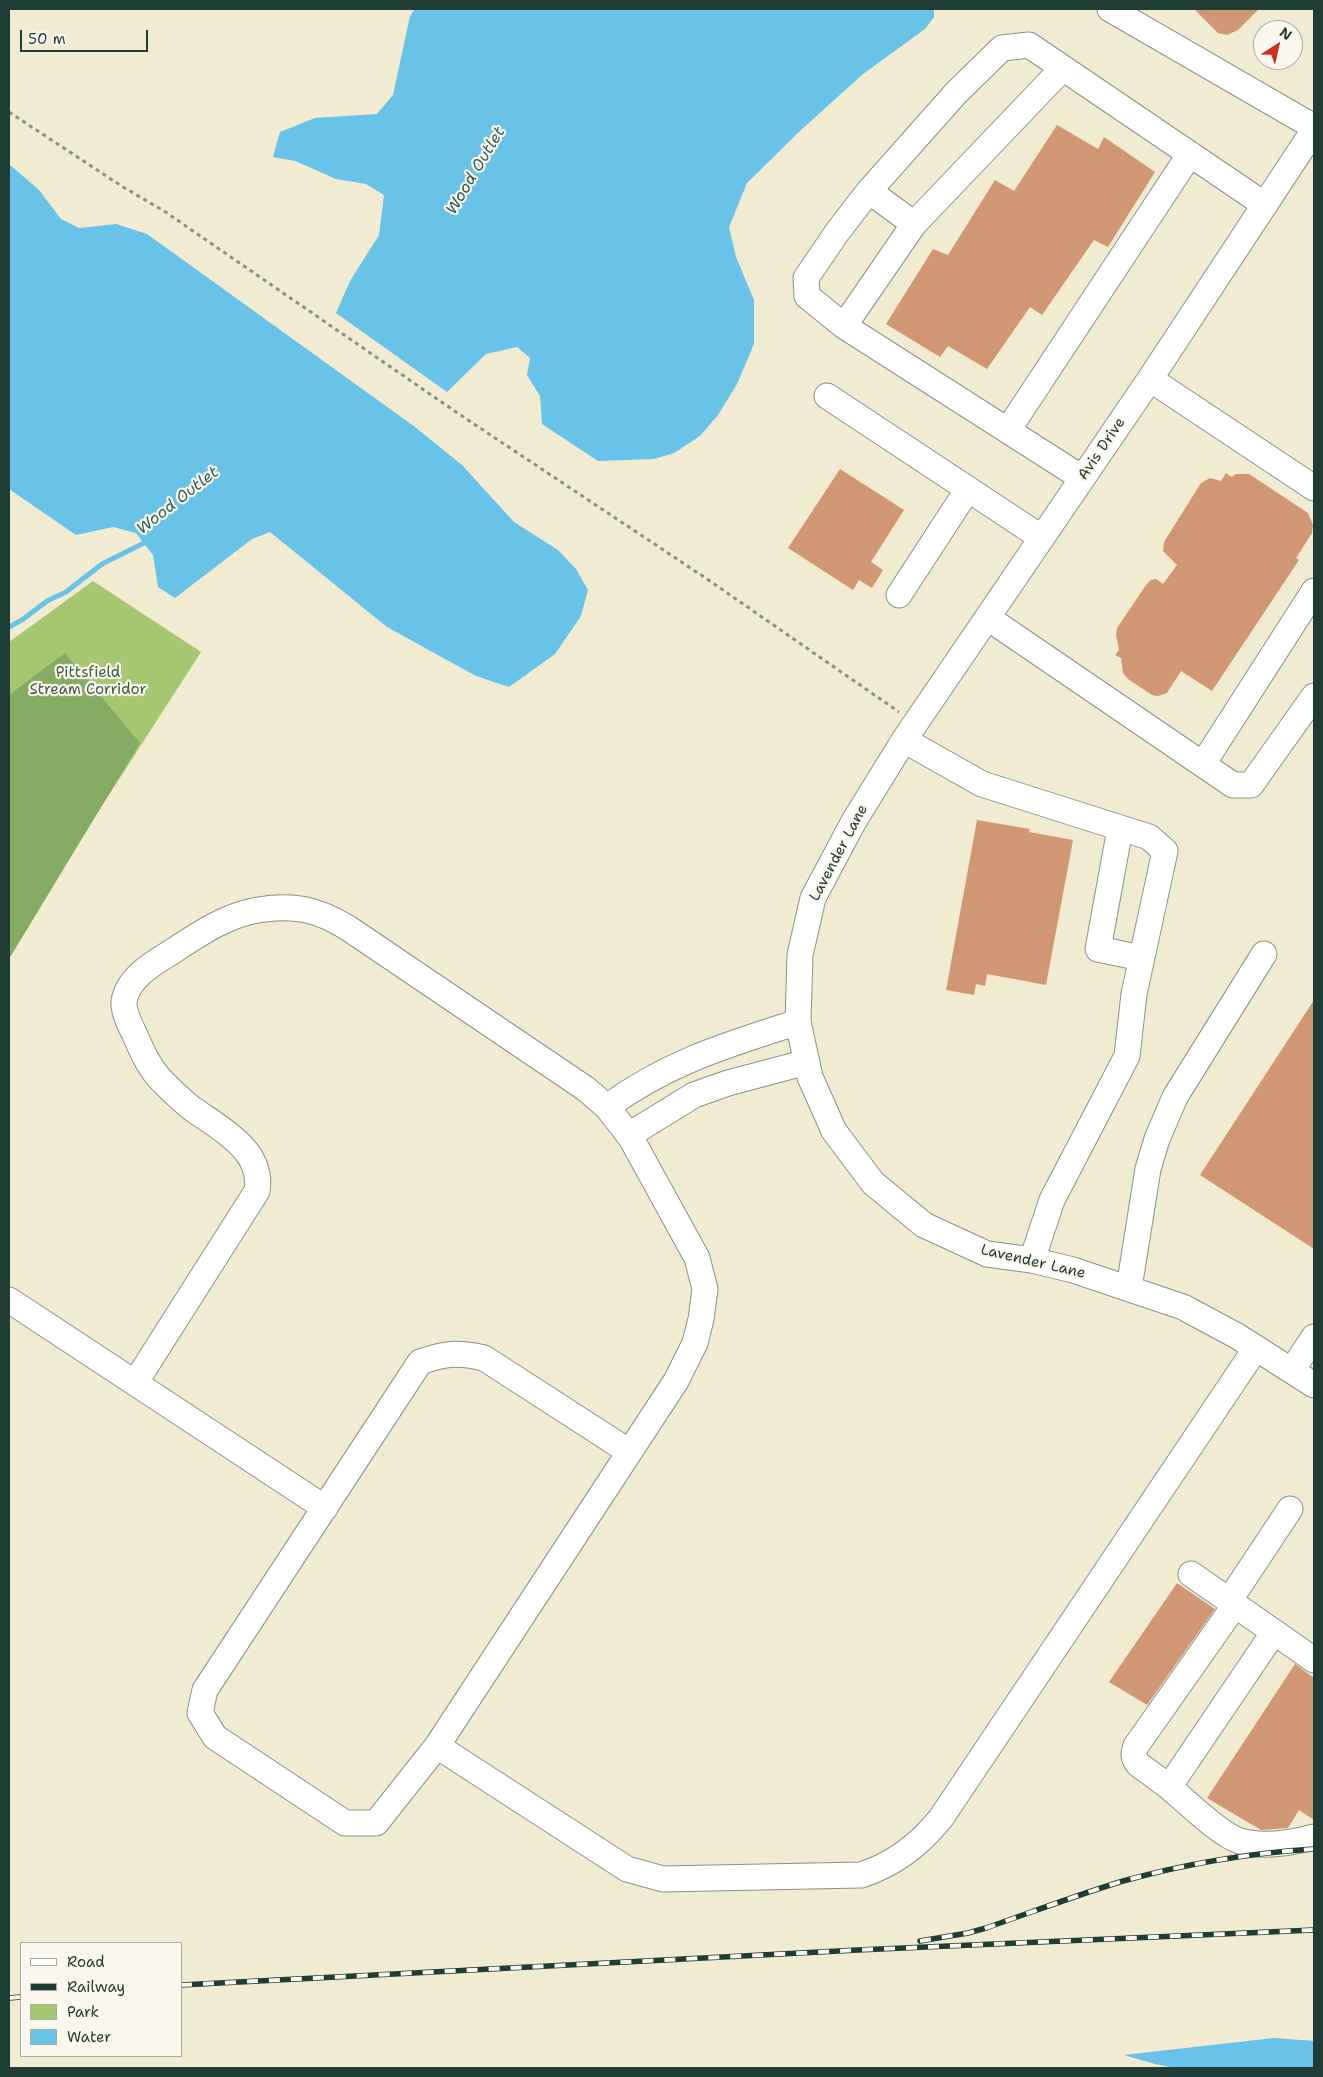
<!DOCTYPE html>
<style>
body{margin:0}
#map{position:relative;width:1323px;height:2077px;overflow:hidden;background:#f1ebd2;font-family:"Shantell Sans",sans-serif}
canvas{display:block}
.frame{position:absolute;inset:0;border:10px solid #1f3d34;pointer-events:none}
.legend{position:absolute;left:20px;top:1942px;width:162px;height:115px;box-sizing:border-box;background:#fbf7ec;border:1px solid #a3ada2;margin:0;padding:6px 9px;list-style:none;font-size:15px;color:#1f3d34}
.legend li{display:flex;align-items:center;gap:10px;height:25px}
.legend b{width:25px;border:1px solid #a3ada2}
.north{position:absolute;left:1253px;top:20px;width:50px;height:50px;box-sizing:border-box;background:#fbf7ec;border:1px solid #a3ada2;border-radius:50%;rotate:35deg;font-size:14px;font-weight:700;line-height:20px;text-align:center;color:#1f3d34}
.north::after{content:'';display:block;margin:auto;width:18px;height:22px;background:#c8321e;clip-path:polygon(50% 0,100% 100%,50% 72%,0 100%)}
.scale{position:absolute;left:20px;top:30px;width:128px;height:22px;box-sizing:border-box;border:2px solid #1f3d34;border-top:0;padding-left:6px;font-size:15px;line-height:18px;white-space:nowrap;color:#1f3d34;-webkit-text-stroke:4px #fbf7ec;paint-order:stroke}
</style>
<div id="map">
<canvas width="1323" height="2077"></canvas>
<div class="frame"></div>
<ul class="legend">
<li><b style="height:6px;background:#fff"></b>Road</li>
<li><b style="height:6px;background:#1f3d34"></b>Railway</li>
<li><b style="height:14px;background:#a5c770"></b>Park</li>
<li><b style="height:14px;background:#69c2e7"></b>Water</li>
</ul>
<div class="north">N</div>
<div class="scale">50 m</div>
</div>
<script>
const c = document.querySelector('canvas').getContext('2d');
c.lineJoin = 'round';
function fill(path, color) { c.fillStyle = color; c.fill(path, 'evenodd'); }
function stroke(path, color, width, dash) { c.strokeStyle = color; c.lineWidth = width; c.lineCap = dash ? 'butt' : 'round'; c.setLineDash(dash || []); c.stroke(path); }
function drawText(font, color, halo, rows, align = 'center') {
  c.font = font + ' "Shantell Sans",sans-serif'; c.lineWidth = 4.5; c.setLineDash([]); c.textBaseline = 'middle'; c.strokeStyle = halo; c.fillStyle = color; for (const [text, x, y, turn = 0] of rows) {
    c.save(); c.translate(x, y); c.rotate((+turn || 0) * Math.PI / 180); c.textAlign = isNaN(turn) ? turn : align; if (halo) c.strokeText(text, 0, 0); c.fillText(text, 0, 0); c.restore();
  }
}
const green = new Path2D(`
 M93,581L201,652L9,950V642Z`);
const forest = new Path2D(`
 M65,653L140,743L9,959V695Z`);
const water = new Path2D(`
 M415,9H934V17L925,29L863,74L801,130L747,183L729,227L736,257L754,300V344L737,384L718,415L700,436L674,453L654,459L598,461L542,424L540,396L527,375L530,358L517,347L486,354L447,392L336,313L350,281L379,235L384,195L366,184L336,179L295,161L273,157L280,132L315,118L377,114L393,95L410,16Z
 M9,164L39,190L61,219L79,228L116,224L147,234L415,427L462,465L514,522L558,550L576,569L588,590L581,616L555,654L509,687L476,676L387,627L270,532L252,539L175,598L158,587L153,555L136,533L113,527L76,535L9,489Z
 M1274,2038L1314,2041V2068H1176L1155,2064L1124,2055Z`);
const stream = new Path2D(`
 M9,627L22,620L47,601L66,592L102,564L148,541`);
const building = new Path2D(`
 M1194,9H1259L1238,30L1227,35L1218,33Z
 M1057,125L1098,149L1104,137L1155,172L1108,247L1094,240L1042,315L1030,307L987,369L948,346L940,357L886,324L933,249L948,255L995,180L1014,191Z
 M840,469L904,510L871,562L883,570L872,588L859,580L853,590L788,548Z
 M1226,473L1232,477L1236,474H1249L1308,513L1313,525L1312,533L1296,558L1299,560L1212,691L1181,671L1167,693L1158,696L1152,695L1128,679L1123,673L1121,658L1115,655L1119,650L1116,635L1117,628L1146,585L1151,580L1156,579L1163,584L1177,565L1163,551L1164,542L1201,483L1210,478L1221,481Z
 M977,820L1030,829L1029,832L1073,840L1046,985L987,974L985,986L976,984L974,995L946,990Z
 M1314,1000V1249L1200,1175Z
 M1177,1583L1215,1609L1147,1705L1109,1682Z
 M1295,1664L1314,1678V1820L1299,1810L1288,1828L1261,1830L1207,1798Z`);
const path = new Path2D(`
 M9,112L123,187L164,211L456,412L710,581L899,712`);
const minor = new Path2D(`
 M1110,9L1314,127
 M1314,130L1150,379L904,740L854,821L813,898L800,955L798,1022L810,1077L834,1131L873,1183L924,1225L987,1254L1032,1260L1073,1270L1183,1307L1237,1336L1314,1385
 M869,191L914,224
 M844,326L914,224L1063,68
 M1150,379L1314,488
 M827,396L1042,538
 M1008,430L1190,154
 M1082,478L844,326L807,296L806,278L838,231L869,191L956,93L1002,48L1029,45L1265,205
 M899,595L968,489
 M988,618L1233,785H1251L1314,696
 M904,740L982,784L1149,837L1165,851L1134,994L1127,1056L1052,1200L1032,1260
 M1203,764L1314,591
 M1120,829L1098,949L1141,958
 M607,1107C668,1062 727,1045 798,1022
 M629,1135L694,1095L728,1083L807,1062
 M1129,1288L1148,1169L1157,1139L1175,1097L1264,954
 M9,1300L325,1508
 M1292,1370L1314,1337
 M135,1383L257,1191C264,1151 221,1129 194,1110C183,1102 172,1091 163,1082C149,1068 142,1051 134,1033C130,1025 123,1011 124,1001C128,978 152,964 170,953C196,936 226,915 258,910C294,904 317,909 348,928L586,1089L607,1107L631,1138L697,1258L705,1289L701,1319L695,1343L676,1381L437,1746L376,1823H345L215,1737L200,1713L205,1690L420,1362C446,1353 458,1352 484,1358L628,1451
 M1191,1574L1314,1660
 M1229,1601L1290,1509
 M1274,1632L1169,1787C1186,1801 1220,1835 1240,1841C1264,1848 1291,1843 1314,1837
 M437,1746L627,1869L663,1879L861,1875C893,1865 920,1844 941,1818L1256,1348
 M1169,1787L1138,1764C1133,1757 1133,1754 1136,1746L1235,1605`);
const rail = new Path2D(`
 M920,1941L968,1933L986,1928C1032,1912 1077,1895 1123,1881C1185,1864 1250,1853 1314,1849
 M181,1985L858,1950L1314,1930
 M9,1998L21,1997`);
const streetNames = [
 ["Avis Drive",1102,449,-56],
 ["Lavender Lane",839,853,-62],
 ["Lavender Lane",1033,1262,13]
];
const parkNames = [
 ["Pittsfield",88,673],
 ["Stream Corridor",88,690]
];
const waterNames = [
 ["Wood Outlet",476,171,-59],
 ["Wood Outlet",178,501,-38]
];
fill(green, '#a5c770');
fill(forest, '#84ac62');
fill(water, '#69c2e7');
stroke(stream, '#69c2e7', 5);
fill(building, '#d19674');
stroke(minor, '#889483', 27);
stroke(path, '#889483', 3, [4, 4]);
stroke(minor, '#fff', 25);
stroke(rail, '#1f3d34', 5.5);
stroke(rail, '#fbf7ec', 4, [11]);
drawText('15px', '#1f3d34', '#fbf7ec', streetNames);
drawText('15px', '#406043', '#fbf7ec', parkNames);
drawText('italic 16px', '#325e61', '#fbf7ec', waterNames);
</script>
